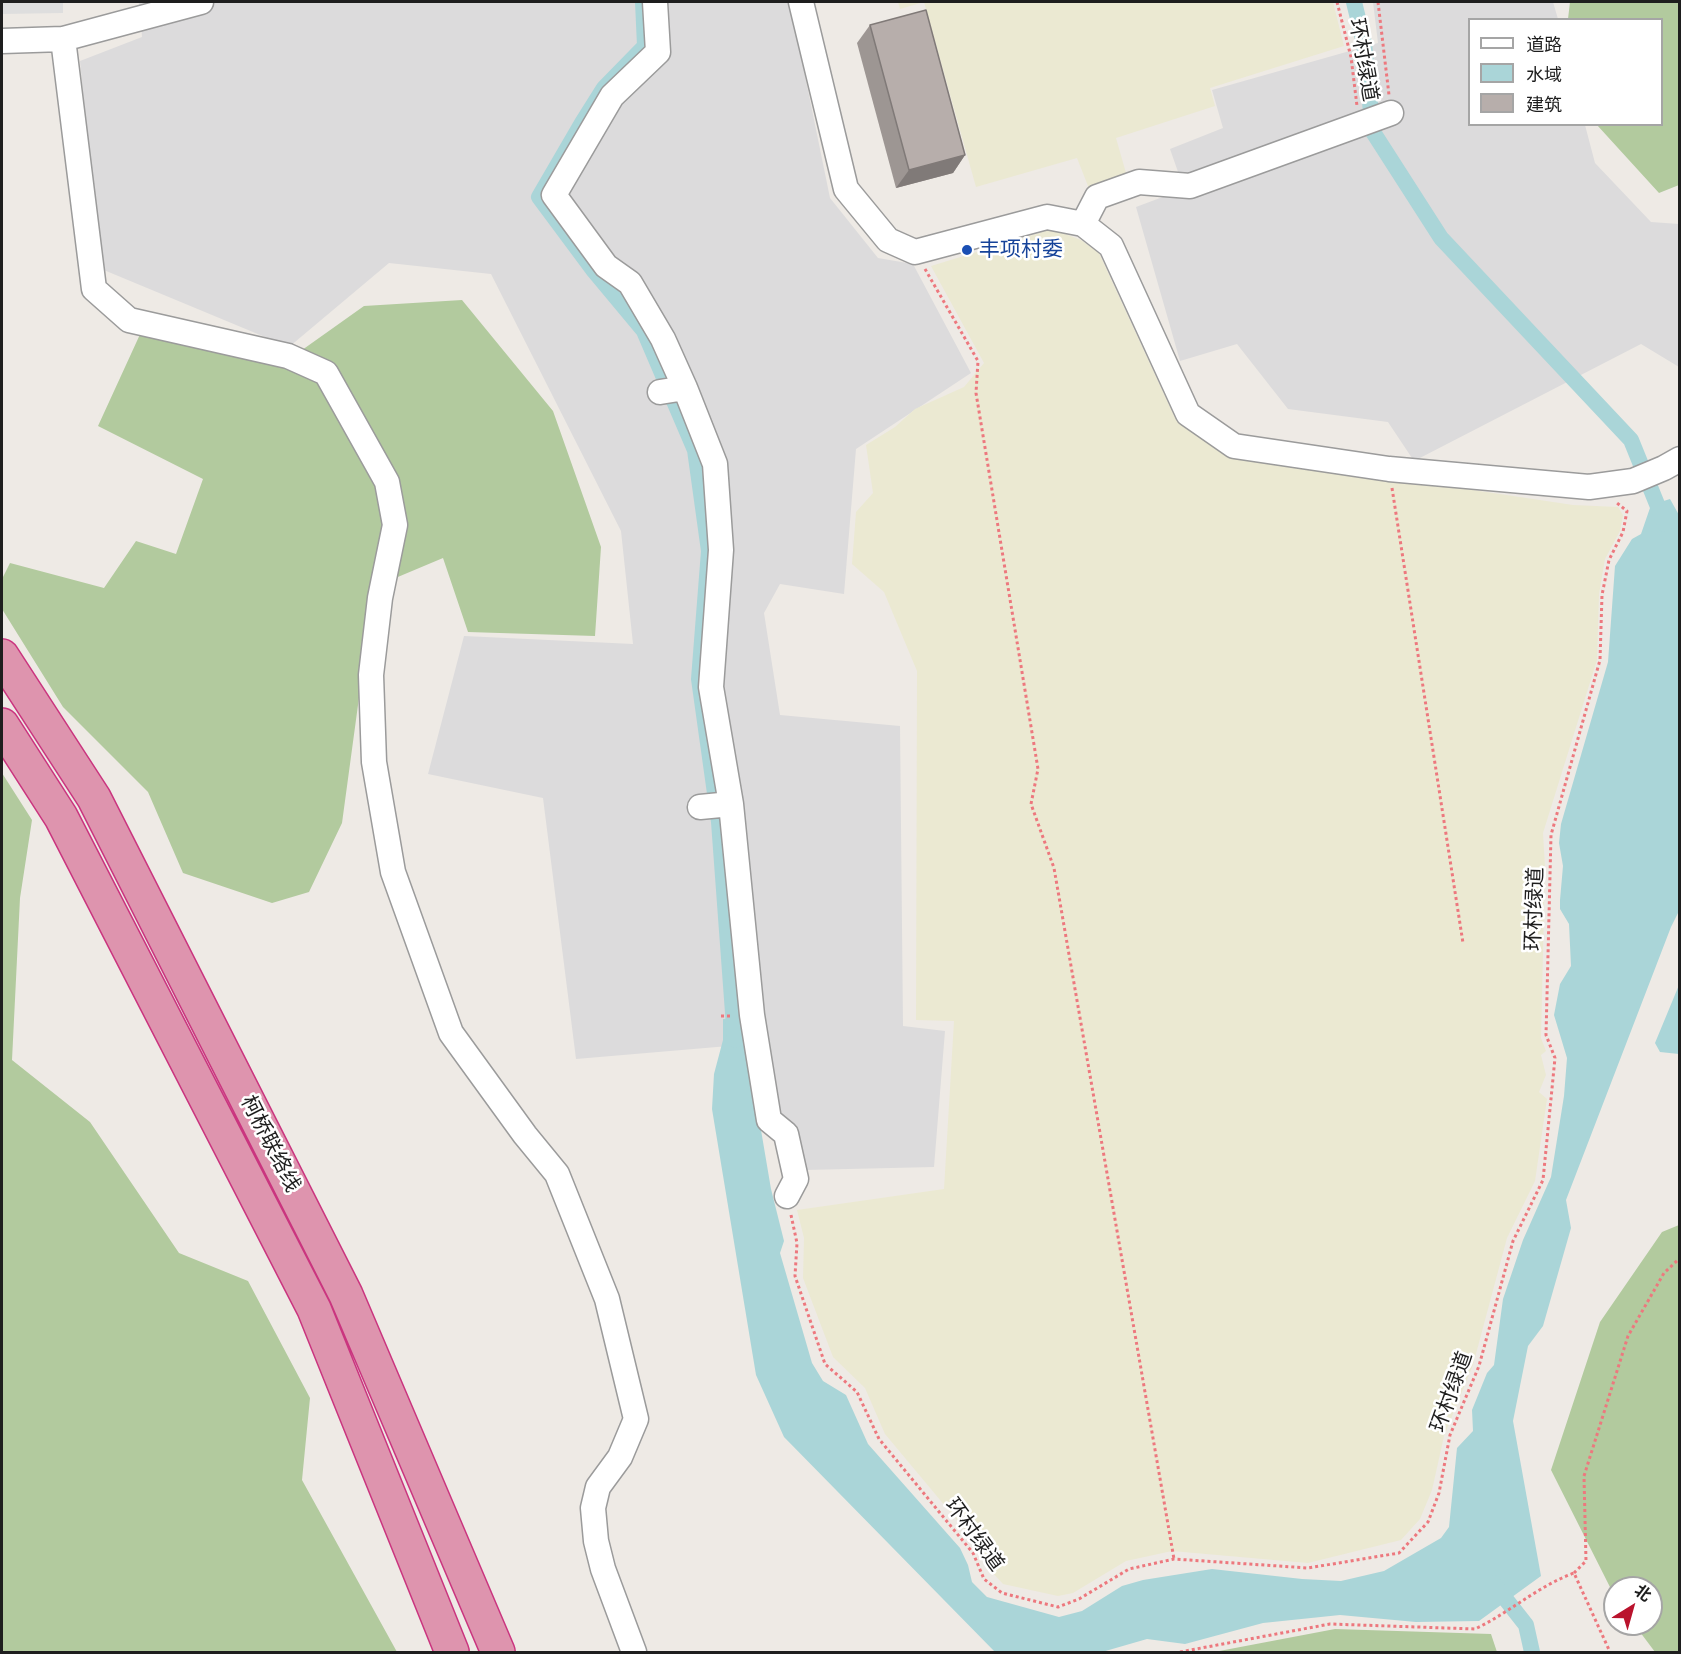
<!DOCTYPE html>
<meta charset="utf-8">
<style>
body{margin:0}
#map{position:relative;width:1681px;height:1654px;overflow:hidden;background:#eeeae5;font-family:Karla,"Noto Sans SC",sans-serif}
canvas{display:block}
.frame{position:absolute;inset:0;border:3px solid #1e1e1e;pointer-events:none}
.legend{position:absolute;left:1468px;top:18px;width:195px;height:108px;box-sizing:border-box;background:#fff;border:2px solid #a5a5a5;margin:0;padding:8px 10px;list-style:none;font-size:18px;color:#1e1e1e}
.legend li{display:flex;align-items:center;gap:12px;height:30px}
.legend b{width:30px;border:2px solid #a5a5a5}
.north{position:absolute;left:1603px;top:1576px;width:60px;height:60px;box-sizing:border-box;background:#fff;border:2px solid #a5a5a5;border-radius:50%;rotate:37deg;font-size:16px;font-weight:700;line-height:24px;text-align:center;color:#1e1e1e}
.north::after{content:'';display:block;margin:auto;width:21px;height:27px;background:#ba132d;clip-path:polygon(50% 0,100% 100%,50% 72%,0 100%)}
</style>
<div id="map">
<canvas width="1681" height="1654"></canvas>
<div class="frame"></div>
<ul class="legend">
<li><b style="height:8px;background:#fff"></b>道路</li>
<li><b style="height:16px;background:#aad5d8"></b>水域</li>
<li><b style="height:16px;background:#b7aeab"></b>建筑</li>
</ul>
<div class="north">北</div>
</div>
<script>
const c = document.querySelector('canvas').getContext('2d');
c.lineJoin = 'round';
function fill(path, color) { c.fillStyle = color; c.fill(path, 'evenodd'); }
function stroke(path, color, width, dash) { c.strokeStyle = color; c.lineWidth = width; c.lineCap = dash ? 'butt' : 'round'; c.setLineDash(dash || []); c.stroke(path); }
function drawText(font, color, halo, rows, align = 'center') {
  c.font = font + ' Karla,"Noto Sans SC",sans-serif'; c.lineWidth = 5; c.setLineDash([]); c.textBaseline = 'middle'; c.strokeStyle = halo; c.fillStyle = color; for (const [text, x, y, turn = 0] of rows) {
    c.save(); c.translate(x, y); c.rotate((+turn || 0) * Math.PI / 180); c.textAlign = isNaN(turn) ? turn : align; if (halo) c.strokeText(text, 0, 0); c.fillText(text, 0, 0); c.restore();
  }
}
const residential = new Path2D(`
 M139,2H790L830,198L878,258L913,264L971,373L856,449L844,594L780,584L764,613L780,715L900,726L903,1026L945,1031L934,1167L805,1170L768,1128L764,1043L576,1059L543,798L428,774L464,636L633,644L621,531L491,274L389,263L289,347L99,268L80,61L142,37Z
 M1373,2H1553L1558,19L1470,20V124L1585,125L1595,163L1651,222L1679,224V367L1641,344L1414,461L1388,422L1288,409L1237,344L1180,361L1136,207L1184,189L1170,149L1223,128L1212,90L1378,43Z`);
const farmland = new Path2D(`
 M898,2H1333L1344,46L1210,88L1215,106L1116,138L1128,180L1090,191L1077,158L976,187L924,2L900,9Z
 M1052,229L1081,240L1099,253L1175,418L1227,453L1573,505L1618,507L1623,515L1620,531L1605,559L1599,594L1597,660L1543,833L1545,867L1541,1038L1546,1051L1541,1055L1546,1075L1539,1092L1547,1099L1535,1181L1507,1238L1473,1365L1444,1436L1432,1490L1420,1519L1401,1540L1308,1563L1172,1551L1126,1561L1073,1593L1058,1596L1003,1584L991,1571L981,1549L885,1434L865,1388L833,1357L803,1278L804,1238L797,1210L944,1189L954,1021L916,1020L917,671L884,592L852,564L856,512L873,493L866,445L895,427L915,409L964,387L984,363L931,266Z`);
const forest = new Path2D(`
 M1570,2H1679V185L1659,193L1597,125L1662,124V20L1568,19Z
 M462,300L553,411L601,547L595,636L468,632L443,558L374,587L342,823L309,892L272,903L183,873L148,792L63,707L2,609V579L10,563L104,588L136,541L176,554L203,479L98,426L142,330L288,360L364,306Z
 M2,773L32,820L20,898L12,1060L90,1122L179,1253L248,1281L310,1398L302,1480L397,1652H2Z
 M1679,1225V1652H1655L1634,1624H1651V1588H1615V1597L1551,1470L1600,1322L1662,1232Z
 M1335,1629L1491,1634L1497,1652H1214Z`);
const parking = new Path2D(`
 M2,2H63V13L2,14Z`);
const water = new Path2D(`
 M1670,499L1679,515V911L1671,927L1566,1200L1571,1228L1543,1326L1528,1346L1513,1421L1541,1576L1479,1621L1416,1622L1340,1615L1263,1623L1185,1644L1147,1639L1102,1652H995L784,1437L756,1375L712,1109L714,1074L723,1040V1019L748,1018L752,1077L771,1189L784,1241L780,1253L812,1363L823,1381L846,1395L868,1444L960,1548L968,1565L972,1582L987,1597L1059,1617L1082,1611L1122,1586L1143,1580L1212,1569L1302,1579L1341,1581L1384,1571L1441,1538L1449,1527L1457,1448L1473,1431L1472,1410L1487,1373L1494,1365L1503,1299L1523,1240L1551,1177L1564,1096L1567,1058L1554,1015L1560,984L1571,966L1569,924L1560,909V900L1563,866L1559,843L1561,824L1608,662L1615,566L1632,539L1641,534L1651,505Z
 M1679,985V1054L1660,1052L1655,1043Z`);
const canal = new Path2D(`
 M643,2L645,46L604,88L582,123L539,197L594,271L644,331L695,450L709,551L699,679L719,822L735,1040
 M1354,2L1364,43L1373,132L1441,238L1631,440L1665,524
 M1493,1583L1526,1625L1532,1652`);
const path = new Path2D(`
 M1337,2L1351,57L1357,106
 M1378,2L1389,95
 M925,269L978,361L976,393L1038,769L1031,804L1054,868L1174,1559
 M1392,488L1463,943
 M721,1016H732
 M791,1215L797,1243L795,1276L825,1364L857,1392L879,1439L973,1553L984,1579L1002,1593L1058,1607L1079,1599L1129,1569L1174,1559L1308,1568L1399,1553L1428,1522L1439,1493L1450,1435L1479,1366L1513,1241L1543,1180L1555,1058L1546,1035L1551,835L1600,660L1602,595L1609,560L1623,532L1627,511L1617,503
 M1574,1573L1586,1561L1584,1476L1628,1336L1664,1273L1680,1258
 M1180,1652L1330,1624L1475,1629C1509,1613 1538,1586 1574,1573L1610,1652`);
const minor = new Path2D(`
 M655,2L658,52L612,96L554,195L606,266L630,283L663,339L685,388L715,464L721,550L711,687L731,804L752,1015L769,1120L786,1134L796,1179L787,1196
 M801,2L846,189L888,240L915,252L1047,217L1083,224L1111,246L1188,414L1234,446L1389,469L1589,487L1633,481L1664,468L1680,459
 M63,39L94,289L129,320L288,356L326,373L387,482L395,525L380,598L371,675L374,762L393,872L451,1033L525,1135L557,1174L607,1299L636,1419L620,1457L598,1487L593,1508L596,1541L603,1569L634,1652
 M2,41L63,39L201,2
 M1083,224L1097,197L1139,182L1190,186L1391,113
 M660,392L685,388
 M700,807L731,804`);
const highway = new Path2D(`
 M2,656L94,798L346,1295L498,1652
 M2,725L61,817L314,1309L452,1652`);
const wall = new Path2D(`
 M870,25L965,155L953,173L896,188L857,43Z`);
const shadedWall = new Path2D(`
 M965,155L953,173L896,188L909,170Z`);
const building = new Path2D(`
 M926,10L965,155L909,170L870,25Z`);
const markers = [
 [967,250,6,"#1a4fb4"]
];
const streetNames = [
 ["环村绿道",1363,60,80],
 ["环村绿道",1535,909,-88],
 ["柯桥联络线",270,1144,63],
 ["环村绿道",1452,1392,-70],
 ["环村绿道",974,1535,54]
];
const transitNames = [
 ["丰项村委",979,250]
];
fill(residential, '#dcdbdc');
fill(farmland, '#ebe9d2');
fill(forest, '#b2ca9e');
fill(parking, '#dedede');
fill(water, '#aad5d8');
stroke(canal, '#aad5d8', 16);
stroke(minor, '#9b9b9b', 27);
stroke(highway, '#ca357f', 36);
stroke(path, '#ed787e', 3, [3, 3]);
stroke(minor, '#fff', 24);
stroke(highway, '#de94ae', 33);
fill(wall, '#9d9693');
fill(shadedWall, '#807a78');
fill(building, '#b7aeab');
stroke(building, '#807a78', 1.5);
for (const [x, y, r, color] of markers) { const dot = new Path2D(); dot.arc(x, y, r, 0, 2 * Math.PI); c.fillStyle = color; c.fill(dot); stroke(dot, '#fff', 2); }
drawText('21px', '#1e1e1e', '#fff', streetNames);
drawText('21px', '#164399', '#fff', transitNames, 'left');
</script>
